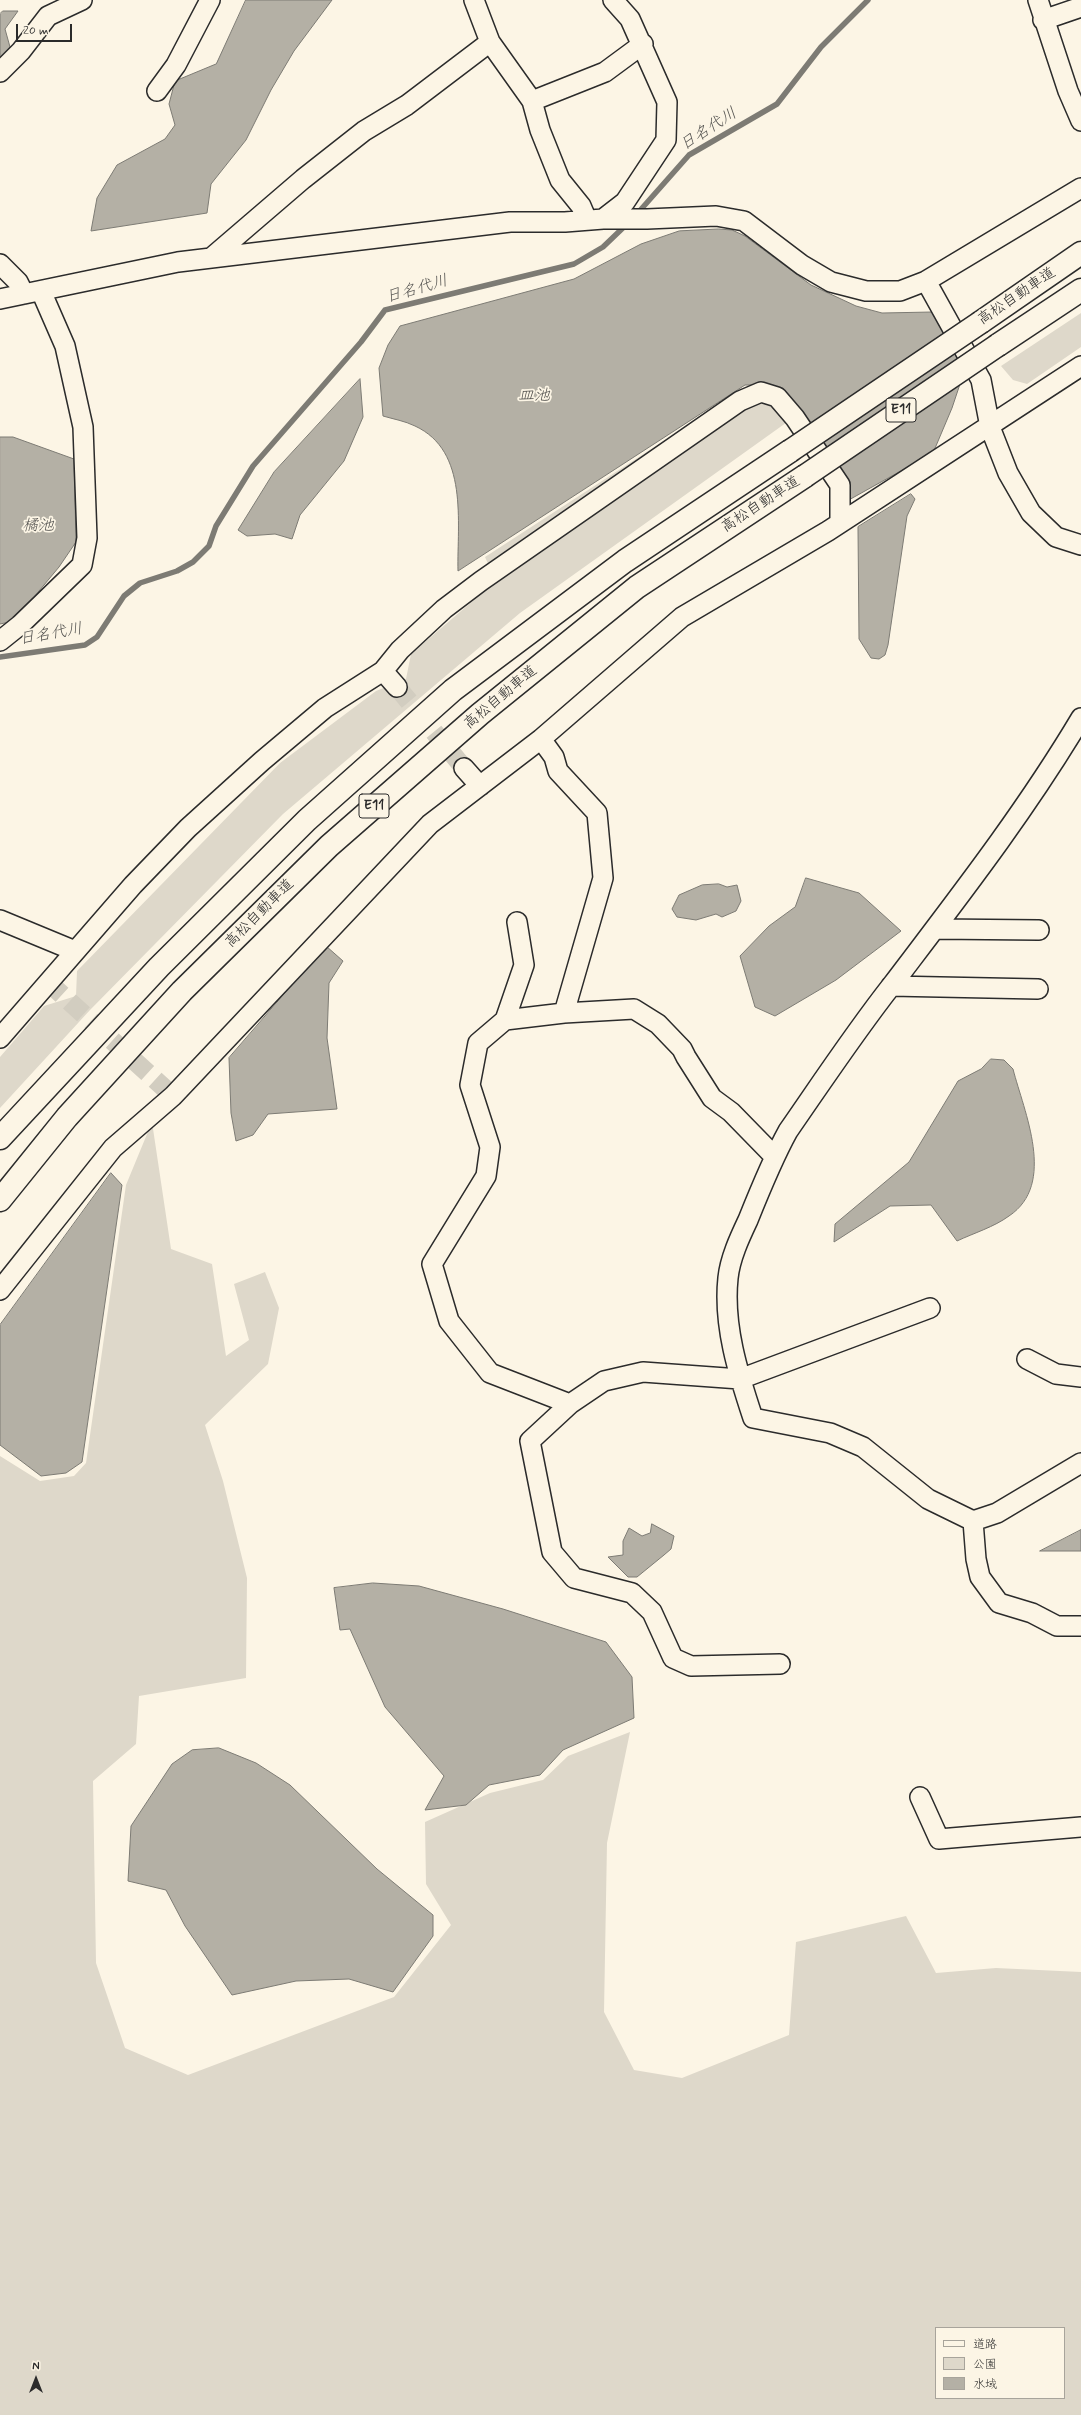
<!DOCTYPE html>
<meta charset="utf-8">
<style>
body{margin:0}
#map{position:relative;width:1081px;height:2415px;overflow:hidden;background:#fcf5e5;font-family:Mynerve,"Klee One",sans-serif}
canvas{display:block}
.legend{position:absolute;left:935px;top:2327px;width:130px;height:72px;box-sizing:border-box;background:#fcf5e5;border:1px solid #a8a49b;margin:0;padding:5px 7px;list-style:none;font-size:12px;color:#2b2b2b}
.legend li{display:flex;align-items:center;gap:8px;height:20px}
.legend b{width:20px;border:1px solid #a8a49b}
.north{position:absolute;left:16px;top:2359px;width:40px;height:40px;-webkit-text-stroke:3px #fcf5e5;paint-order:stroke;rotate:0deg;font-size:11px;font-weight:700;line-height:16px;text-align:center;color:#2b2b2b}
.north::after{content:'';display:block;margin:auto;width:14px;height:18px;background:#2b2b2b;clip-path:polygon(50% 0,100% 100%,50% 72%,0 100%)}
.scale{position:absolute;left:16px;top:24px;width:56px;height:18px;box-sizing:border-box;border:2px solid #2b2b2b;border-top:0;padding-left:5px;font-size:12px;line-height:14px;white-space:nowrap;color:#2b2b2b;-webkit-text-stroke:3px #fcf5e5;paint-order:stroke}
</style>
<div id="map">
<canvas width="1081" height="2415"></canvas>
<ul class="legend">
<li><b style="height:5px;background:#fcf5e5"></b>道路</li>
<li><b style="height:11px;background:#ded8ca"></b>公園</li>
<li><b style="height:11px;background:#b4b0a5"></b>水域</li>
</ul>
<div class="north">N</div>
<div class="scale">20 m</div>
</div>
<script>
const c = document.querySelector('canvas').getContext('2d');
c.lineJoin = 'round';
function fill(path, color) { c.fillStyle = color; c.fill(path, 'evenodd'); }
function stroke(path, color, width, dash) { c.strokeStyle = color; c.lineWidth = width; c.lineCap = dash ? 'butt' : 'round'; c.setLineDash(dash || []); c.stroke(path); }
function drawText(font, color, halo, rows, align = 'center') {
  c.font = font + ' Mynerve,"Klee One",sans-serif'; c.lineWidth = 3.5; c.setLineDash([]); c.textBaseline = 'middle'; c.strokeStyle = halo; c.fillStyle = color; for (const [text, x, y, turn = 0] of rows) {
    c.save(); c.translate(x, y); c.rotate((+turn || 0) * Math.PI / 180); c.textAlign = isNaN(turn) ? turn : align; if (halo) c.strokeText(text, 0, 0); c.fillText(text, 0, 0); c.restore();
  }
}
const green = new Path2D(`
 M1081,313V347L1027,384L1013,380L1001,366Z
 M769,400L790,420L520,613L283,814L90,1010L0,1108V1057L44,1006L76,996L77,971L280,763L376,691L406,679L411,654L496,581L485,557L722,403Z
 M152,1122L171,1249L212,1264L226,1356L249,1340L234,1284L265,1272L279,1308L268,1364L205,1425L223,1481L247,1578L246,1678L139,1696L136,1744L93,1781L96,1963L125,2048L188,2075L394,1997L451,1925L426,1884L425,1822L490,1793L543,1780L568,1756L630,1732L607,1843L604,2012L634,2070L682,2078L789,2035L796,1942L906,1916L936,1973L996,1968L1081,1972V2415H0V1456L40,1481L74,1476L86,1463L126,1185ZM936,2328H1064V2398H936Z`);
const water = new Path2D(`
 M246,0H332L294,51L271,90L246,140L211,184L207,213L91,231L97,198L117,165L165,139L175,125L169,104L175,81L216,64Z
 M3,11H18L5,29L10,47L0,59V14Z
 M719,229L732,230L745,236L811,285L856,306L882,313L932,312L955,351L964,372L952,408L933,453L847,501L763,385H745L458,571C457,522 469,451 415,426C405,421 393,419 383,416L379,368L388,345L400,326L574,279L641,244L679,231Z
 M360,379L363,417L344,461L300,515L292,539L275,534L247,536L238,530L274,472Z
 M0,437H13L74,459L76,542L59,567L14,621L0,624Z
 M911,494L915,499L907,516L888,645L885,655L879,659L871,658L859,639L858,527Z
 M806,878L859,893L901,931L836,980L775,1016L755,1007L740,956L769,926L795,907Z
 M719,884L727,887L737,885L741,901L736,911L722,917L716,914L696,920L677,917L672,909L679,895L702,885Z
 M326,946L343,961L329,983L327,1038L337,1109L268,1114L253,1135L236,1141L231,1113L229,1058Z
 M991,1059L1004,1060L1013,1069C1024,1112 1057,1184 1009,1216C994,1227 974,1233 957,1241L931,1205L890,1206L834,1242L835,1224L909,1162L958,1081L981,1069Z
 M111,1173L122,1185L82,1462L66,1473L41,1476L0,1445V1325Z
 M652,1524L674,1536L671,1549L664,1555L637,1577H628L608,1557L623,1555V1541L629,1528L642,1536L650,1533Z
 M1081,1530V1551H1040Z
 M373,1583L419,1586L503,1609L606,1642L632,1677L634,1718L563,1750L540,1775L489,1785L466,1805L425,1810L444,1776L385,1707L350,1629L340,1630L334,1588Z
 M219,1748L256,1763L290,1785L377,1869L433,1915V1936L393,1992L349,1979L296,1981L232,1995L185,1926L166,1890L128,1881L131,1826L172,1764L192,1750Z`);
const stream = new Path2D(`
 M636,215L689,155L777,104L821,47L868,0
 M0,657L85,645L97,637L124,596L140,583L177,571L193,562L209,546L216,526L253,466L361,342L385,310L574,264L603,247L627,224`);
const minorTunnel = new Path2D(`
 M397,687L464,768
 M48,982L173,1096`);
const minor = new Path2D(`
 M474,0L490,42L532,101L540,130L560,180L581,206L587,220
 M1038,0L1068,91L1081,121
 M1043,20L1081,7
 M0,72L21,51L48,16L82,0
 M157,91L176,65L210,0
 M532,101L605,72L643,44
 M603,219L625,202L666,140L667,102L630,19L613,0
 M211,258L303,179L364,131L407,105L490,42
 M0,264L18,282L24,294
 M926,281L981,380L990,427L1008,473L1031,513L1056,537L1081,545
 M0,299L178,262L510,222H565L603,219H647L716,216L744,221L802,265L831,282L866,291H900L926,281L1081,188
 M0,641L20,625L82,565L87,538L83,427L65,346L41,291
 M383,671L397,687
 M541,739L554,757L558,771L597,813L603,878L564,1013L634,1009L658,1024L682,1049L686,1057L712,1098L731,1112L774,1156
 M464,768L480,786
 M0,920L75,951
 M517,922L524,965L505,1020L564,1013
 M936,929L1039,930
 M891,986L1038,989
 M505,1020L478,1043L470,1085L490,1147L486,1176L432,1264L449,1321L490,1373L570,1404L604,1381L643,1372L740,1379L930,1308
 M0,1038L133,885L188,828L262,761L325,708L383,671L400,650L444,609L481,581L740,401L761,392L777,397L795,418L840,485V521
 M0,1290L113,1148L173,1096L430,824L541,739L682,617L828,531L1081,366
 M1027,1359L1056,1374L1081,1377
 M570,1404L530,1441L552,1552L574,1578L632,1593L652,1612L673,1658L691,1666L780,1664
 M1081,1463L997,1513L973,1521L976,1559L980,1577L999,1603L1032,1613L1057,1626H1081
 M973,1521L928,1499L863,1447L830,1433L753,1418C738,1373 723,1325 728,1278C730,1258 740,1237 748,1220C760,1190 772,1160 788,1131C822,1082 855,1032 892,985C958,898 1025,812 1081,718
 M920,1797L939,1839L1081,1827`);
const motorway = new Path2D(`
 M981,322L1081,253
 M998,345L1081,290
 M0,1138L159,967L307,820L453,690L625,561L790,451
 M0,1200L67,1117L182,991L329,846L480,714L637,587L805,476`);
const motorwayBridge = new Path2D(`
 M790,451L981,322
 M805,476L998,345`);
const shields = [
 [901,410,30],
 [374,806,30]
];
const shieldNames = [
 ["E11",901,410],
 ["E11",374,806]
];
const streetNames = [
 ["高松自動車道",1017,297,-34],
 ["高松自動車道",761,505,-33],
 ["高松自動車道",501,698,-40],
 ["高松自動車道",260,914,-45]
];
const waterNames = [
 ["日名代川",709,130,-33],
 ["日名代川",417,290,-16],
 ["皿池",534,397],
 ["橘池",38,527],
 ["日名代川",51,635,-10]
];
fill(green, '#ded8ca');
fill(water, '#b4b0a5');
stroke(water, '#7d7b74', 1);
stroke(stream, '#7d7b74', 5.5);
stroke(minorTunnel, '#d2cdc0', 19, [19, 10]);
stroke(minor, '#2b2b2b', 22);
stroke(motorway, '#2b2b2b', 25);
stroke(minor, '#fcf5e5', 19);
stroke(motorway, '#fcf5e5', 22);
stroke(motorwayBridge, '#2b2b2b', 25, []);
stroke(motorwayBridge, '#fcf5e5', 22);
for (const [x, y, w] of shields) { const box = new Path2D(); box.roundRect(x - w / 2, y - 12, w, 24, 3); c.fillStyle = '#fcf5e5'; c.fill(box); stroke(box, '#2b2b2b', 1); }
drawText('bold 14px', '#2b2b2b', null, shieldNames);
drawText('15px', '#2b2b2b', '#fcf5e5', streetNames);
drawText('italic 16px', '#545350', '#fcf5e5', waterNames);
</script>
